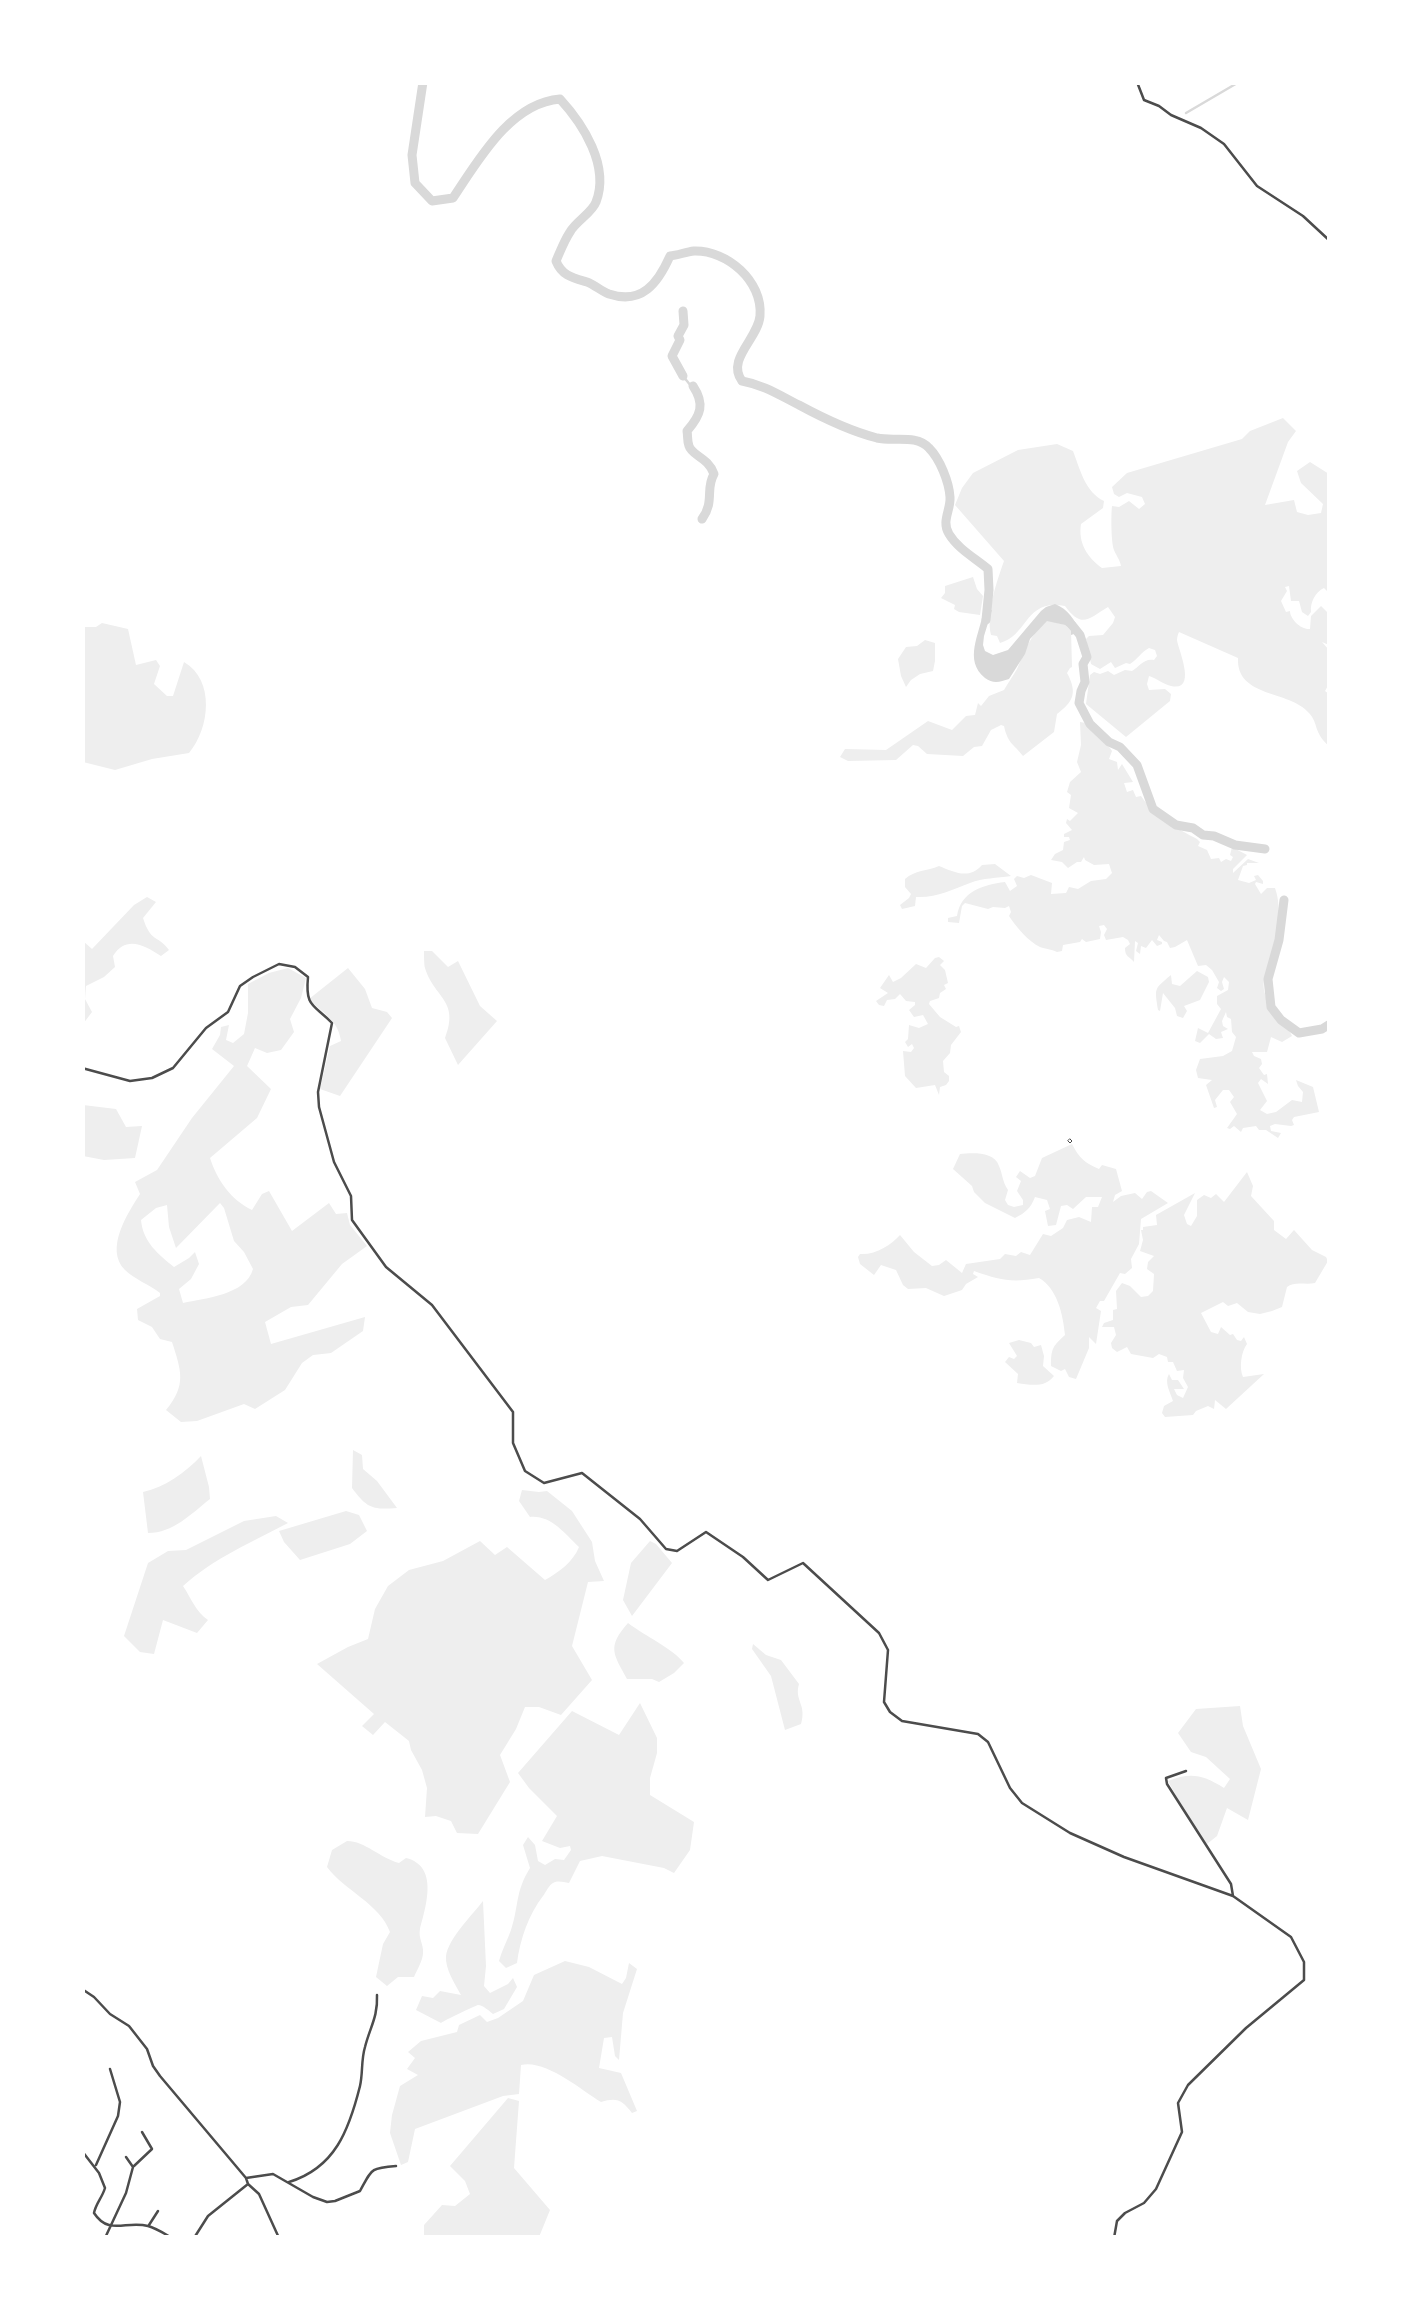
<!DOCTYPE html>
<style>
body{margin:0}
#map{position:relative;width:1412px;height:2320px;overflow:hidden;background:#fff;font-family:"Times New Roman",serif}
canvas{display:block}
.frame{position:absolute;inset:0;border:85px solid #fff;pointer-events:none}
</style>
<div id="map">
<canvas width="1412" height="2320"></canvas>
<div class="frame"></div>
</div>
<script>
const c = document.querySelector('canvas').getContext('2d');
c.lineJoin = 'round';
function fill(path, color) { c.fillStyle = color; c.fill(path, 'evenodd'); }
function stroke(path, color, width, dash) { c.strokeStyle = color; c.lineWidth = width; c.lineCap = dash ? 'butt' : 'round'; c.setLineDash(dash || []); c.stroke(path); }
const green = new Path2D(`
 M1283,418L1296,431L1288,442L1265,505L1294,500L1297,512L1308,515L1321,513L1323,504L1301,483L1297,471L1310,462L1329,474V593L1324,588C1315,592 1310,603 1311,612L1308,616L1302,612L1299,601H1291L1289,586L1285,587L1287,591L1281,601L1286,612L1290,611C1290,619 1301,630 1310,629L1311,616L1321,606L1329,614V645L1322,642L1329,650V684L1325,691L1329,694V746C1313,732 1319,724 1309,713C1290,690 1236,698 1238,658L1179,632C1178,634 1177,637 1177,640C1178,649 1198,692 1171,686C1165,685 1156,678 1149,676L1147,684L1149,690L1165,689L1171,694L1170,701L1126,737L1086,704L1090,675L1094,672L1100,674L1108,671L1114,675L1125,670L1132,671C1140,666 1144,658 1154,660L1157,656L1155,650L1149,648C1141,652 1138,659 1130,664L1126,663L1115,668L1111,662L1100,669L1091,664L1086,639L1089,636L1103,635L1113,623L1115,617L1108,607C1088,619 1082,629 1065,606C1024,599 1029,635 1000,643L997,636L991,635C986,612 996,584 1004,561L955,505L962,488L973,473L1018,450L1057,444L1073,451C1080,469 1085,492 1104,501L1103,508L1081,524C1078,543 1087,557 1102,568L1121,566C1120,560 1116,555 1114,550C1111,542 1111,514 1112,506L1119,507L1129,501L1139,509L1145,504L1142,497L1127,493L1119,497L1114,494L1112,487L1127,473L1242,439L1250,431Z
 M973,577L977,589L983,596L980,615L959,612L954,609L955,605L941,598L945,593V586Z
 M1047,620L1065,625L1071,630L1072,667L1070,668L1067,673C1078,693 1073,702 1057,714L1054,732L1023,756C1013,743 1008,744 1004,726L1001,725L991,730L982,746L974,747L963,756L927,754L918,746L913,745L896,760L848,761L840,757L845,749L886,750L928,721L952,730L966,716L975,715L978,703L981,706L989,696L1004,690C1008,683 1013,676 1017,669C1025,651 1031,633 1047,620Z
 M102,623L128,629L136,665L156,660L160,666L154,684L167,696H173L184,662C215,680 210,728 189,753L152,759L115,770L83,762V627H96Z
 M925,640L935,643V661L933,671L920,674L911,680L906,687L901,676L898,659L906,647L917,646Z
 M1080,722L1086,723L1110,748L1112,751L1109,759L1117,762L1118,770L1122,764L1133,782L1124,783L1127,792L1133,790L1136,797L1141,796C1155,817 1178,829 1197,839L1200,842L1198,846L1207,850L1211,859L1219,858L1221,862L1226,859L1231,861L1233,857L1230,855L1232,847L1247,855L1233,869V873L1248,859L1259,863H1247V865L1243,866L1238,880L1249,883L1256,880L1254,876L1258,875L1263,881V884L1256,882L1255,884L1261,894L1267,888H1275C1283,910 1276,936 1271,958C1267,973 1261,980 1265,994C1267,1004 1277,1012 1283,1020L1284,1024L1292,1025L1289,1030L1292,1036L1282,1042L1271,1037L1267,1052H1252L1254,1056L1261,1059L1262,1064L1259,1068L1264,1075L1267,1074L1268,1084L1261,1079L1258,1083L1267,1101L1260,1110L1267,1114L1276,1112L1292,1100L1302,1102L1303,1092L1298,1086L1296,1080L1313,1087L1319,1112L1294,1117L1292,1120L1294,1125L1291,1126L1275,1124L1270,1126L1271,1131L1281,1133L1278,1138L1266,1130H1259L1256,1126L1243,1128L1241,1132L1234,1126L1230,1129L1227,1128L1237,1114L1230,1102L1234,1097L1229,1090H1223L1215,1100L1217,1107L1214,1108L1206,1085L1212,1080L1198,1078L1196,1070L1200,1059L1223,1056L1232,1051L1236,1037L1232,1032L1231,1019L1227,1017L1226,1012L1222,1021L1223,1026L1228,1029L1221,1032L1223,1038L1216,1039L1209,1034L1200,1043L1195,1041L1198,1028L1208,1033L1221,1009L1217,1004V996L1228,990L1229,982L1224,977L1222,982L1224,989L1221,991L1217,988L1219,982L1212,970L1206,965L1198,966L1187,940L1175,947L1170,948L1167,942L1164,941L1159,935L1157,940L1162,942V944L1157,946L1152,940L1146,948L1141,946L1140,954L1136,951L1138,943L1135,941L1134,962C1129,956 1125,957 1125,948L1130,944L1128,940L1123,937L1106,940L1104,935L1107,929L1104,925L1099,926L1101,932L1100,939L1086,942L1082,939L1080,942L1063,945L1062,951L1057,952C1051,949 1046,949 1040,947C1029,942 1016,927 1009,916L1011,912L1009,906L1005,908L993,907L988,909L965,903L962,906L959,923L948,922V918L957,916C961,891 983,885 1005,882L1010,891L1017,886L1014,879L1017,876L1024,878L1031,875L1052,883L1051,894L1066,893L1069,887L1078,889L1091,881L1106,879L1112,873L1109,864L1094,865L1085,860L1084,857L1081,862H1077L1068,868L1062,862L1051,860L1055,854L1063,850L1064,842L1070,840L1069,837H1064V834L1072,830L1066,823L1067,819L1070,821L1078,813L1069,808L1071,795L1067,792L1070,782L1081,772L1077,762L1081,745Z
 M995,864L1011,876C997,878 983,878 970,883C951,890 937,898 916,897L915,906L902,909L900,905L909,898L911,894L905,887V879C915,870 927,871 939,866C954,872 969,880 982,865Z
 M147,897L156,902L143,918C151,943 157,934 169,950L161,956C144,945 126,935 113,956L115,967L104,977L86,986L85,999L92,1012L83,1024V941L92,949L134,905Z
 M424,951H432L448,967L458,961L480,1006L497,1021L458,1065L445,1038C460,1000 434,998 425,968C424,966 424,953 424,951Z
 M939,957L944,961L940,965L945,970L948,983L944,985L946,989L940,993L939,998L930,1001L929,1004L940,1017L956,1027L959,1026L961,1032L951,1045L950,1053L943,1061L944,1072L949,1076V1081L946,1085L940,1087L939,1095L935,1085L916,1088L905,1076L903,1051L911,1052L914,1048L912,1044L908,1047L905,1042L908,1039L909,1025L919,1028L928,1024L923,1015L914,1017L909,1010L915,1005V1002L906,1001L900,994L895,999L887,1000L884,1006L879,1005L876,1001L888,993L880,988L889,975L893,982L901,978L916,964L926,968L935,958Z
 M288,968L306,978L301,998L290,1019L294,1032L281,1050L267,1053L255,1048L247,1066L271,1089L257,1118L210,1158C217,1180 231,1200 252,1210L262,1194L269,1191L292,1231L329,1203L336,1214L347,1213L350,1225L367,1246L342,1264L308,1305L291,1307L265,1322L271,1344L365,1317L363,1331L331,1353L313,1355L302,1363L285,1390L255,1409L244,1404L197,1421L181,1422L166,1410C187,1385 181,1370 172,1342L160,1339L152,1327L138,1320L137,1309L160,1296V1293C150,1285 134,1279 125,1270C104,1249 128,1213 140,1194L135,1182L157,1170L192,1118L234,1066L212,1049L220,1035L221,1027L229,1025L226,1040L233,1043L244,1034L248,1013V984L269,973ZM220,1203L224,1208L234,1241L244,1252L253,1269C246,1295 205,1298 183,1303L179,1289L191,1279L199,1264L195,1252L189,1258L174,1267C158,1254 143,1242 141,1220L156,1208L167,1205L169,1227L176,1248Z
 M348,968L365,989L372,1008L387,1012L392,1018L340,1096L320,1089L330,1046L341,1041C338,1019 323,1014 309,999Z
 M1197,971L1208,977L1209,982L1200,1000L1184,1006L1187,1011L1183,1018L1177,1016L1175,1008L1163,993L1160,1011L1158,1010C1155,988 1153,990 1171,975L1172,984L1180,986Z
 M83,1105L116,1109L126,1127L142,1126L135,1158L104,1160L83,1156Z
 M1072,1144C1079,1158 1085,1163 1099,1169L1102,1165L1116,1169L1122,1191L1115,1195L1113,1202L1121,1196L1135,1193L1142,1199L1147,1192L1151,1191L1168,1203L1141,1219L1139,1244L1131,1259L1132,1268L1125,1274L1120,1273L1104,1301H1100L1096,1308L1101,1311L1096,1344L1089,1337V1348L1076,1379L1069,1377L1065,1369L1061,1371L1051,1366C1051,1348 1053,1346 1065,1335C1063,1314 1057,1288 1039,1278C1011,1283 1000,1280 974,1271L973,1274L978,1277L966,1284L962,1290L944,1296L926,1288L908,1289L903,1285L896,1270L881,1265L874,1275L860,1264L858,1257L860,1254C876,1255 891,1245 900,1235L914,1252L932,1266L939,1265L946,1260L962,1273L966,1264L1000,1259L1005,1254L1016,1256L1021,1252L1030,1255L1043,1234L1051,1236L1063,1228L1067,1220L1079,1217L1091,1222L1092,1207H1098L1102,1197H1086L1073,1209L1067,1205L1061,1206L1056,1225L1048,1226L1045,1211L1050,1209L1047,1200L1035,1197C1031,1208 1025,1213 1015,1218L985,1203L974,1192L972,1186L953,1169L960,1154C972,1153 994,1151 999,1166C1003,1175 1002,1181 1008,1190L1005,1200L1008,1205L1014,1207L1023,1205V1200L1017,1191L1021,1181L1016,1177L1020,1171L1030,1178L1035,1176L1042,1158Z
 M1247,1172L1253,1186L1251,1196L1274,1221V1230L1286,1239L1294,1230L1312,1250L1326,1257L1328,1261L1315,1283C1305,1285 1294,1281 1287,1287L1282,1307L1272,1311L1260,1314L1248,1312L1237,1303L1228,1306L1223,1302L1201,1313L1211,1332L1218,1334L1221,1327L1230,1335L1233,1334L1237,1340L1241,1341L1244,1337L1247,1344C1241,1352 1239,1368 1243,1377L1264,1374L1226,1409L1215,1400L1214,1409L1208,1406L1196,1411L1193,1415L1165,1417L1162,1413L1164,1406L1173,1401C1170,1392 1164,1382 1169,1374L1172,1380H1178L1184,1389H1174L1177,1395L1183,1398L1188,1387L1183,1378L1184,1370L1177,1371L1173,1362H1168L1167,1357L1159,1354L1153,1358L1131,1354L1127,1347L1117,1352L1112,1348L1111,1343L1116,1335L1114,1327H1102L1104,1323L1113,1320V1310L1117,1309L1116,1291L1122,1283L1130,1286L1141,1297L1148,1296L1153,1291L1154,1274L1147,1269L1148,1262L1154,1256L1140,1251L1143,1240L1141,1230H1143V1227L1157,1225L1156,1215L1195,1193L1184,1215L1187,1224L1191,1226L1197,1216V1200L1204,1195L1211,1198L1216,1194L1224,1202Z
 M1019,1340L1031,1343L1034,1347L1041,1345L1044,1356L1043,1366L1054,1376C1045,1388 1031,1385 1017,1383L1018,1374L1005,1362L1009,1357L1014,1359L1017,1356L1009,1343Z
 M353,1450L362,1455L363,1469L377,1481L397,1508C372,1510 367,1508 352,1488Z
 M201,1456L209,1487L210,1499C191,1514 173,1533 148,1533L143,1492C165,1487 185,1473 201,1456Z
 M522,1490L539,1492L547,1491L572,1511L592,1542L595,1561L604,1581L588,1582L572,1646L592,1680L561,1715L539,1707H525L516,1729L500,1755L510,1782L478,1834L457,1833L451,1821L436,1816L425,1817L427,1788L422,1770L411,1750L409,1741L385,1722L373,1735L362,1726L374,1714L317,1664L348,1647L368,1639L375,1609L388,1586L409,1570L443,1561L480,1541L495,1555L507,1547L545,1580C559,1572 573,1562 579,1547C564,1533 551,1515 530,1517L519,1501Z
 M346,1511L359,1515L367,1531L350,1544L300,1560L284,1542L279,1531Z
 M276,1516L288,1523C252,1542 214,1558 183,1586C191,1598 196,1612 208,1620L197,1633L163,1620L154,1654L140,1652L124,1636L148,1563L168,1551L186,1550L244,1521Z
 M650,1541L656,1544L672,1563L632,1616L623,1600L631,1563Z
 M628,1623C645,1636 672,1648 684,1663L674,1673L659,1682L652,1679H627C613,1653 607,1647 628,1623Z
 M753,1644L766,1655L781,1660L799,1684C794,1701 807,1704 801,1724L785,1730L771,1676L752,1649Z
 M640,1703L657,1738V1753L650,1778V1795L694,1822L690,1850L674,1873L664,1868L602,1856L580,1861L569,1883C563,1882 558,1880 553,1883C549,1885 546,1892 543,1896C529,1914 520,1939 517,1963L506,1968L499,1961C502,1950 507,1941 511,1930C519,1906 515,1892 530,1868L523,1845L528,1837L535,1845L538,1861L545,1865L555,1859L564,1860L571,1850L570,1846L560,1848L542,1841L557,1816L529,1788L518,1773L572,1711L619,1735Z
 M1240,1706L1243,1726L1261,1769L1248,1820L1227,1808L1217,1836L1207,1844L1185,1812L1168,1781C1191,1772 1203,1775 1224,1788L1230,1779L1206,1757L1191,1752L1178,1733L1196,1709Z
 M347,1841C365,1841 380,1858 399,1863L406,1858C439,1866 426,1906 420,1929C418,1938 424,1945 423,1953C423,1960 417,1970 414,1977H398L387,1986L376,1977L383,1944L390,1932C380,1904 344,1890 327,1867L332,1850Z
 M483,1901L486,1966L484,1986L490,1993L508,1984L513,1978L517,1987L504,2009L493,2014C489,2011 483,2005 478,2005C475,2006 445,2020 441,2023L416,2010L422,1996L433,1998L440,1991L461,1995C455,1984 445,1969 446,1956C448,1939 473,1914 483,1901Z
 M565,1961L589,1967L622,1984L626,1978L629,1963L637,1969L623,2013L619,2060L615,2056L612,2037L604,2038L599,2068L621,2073L637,2111L632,2113C622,2100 617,2097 601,2102C580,2089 545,2059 521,2065L519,2094L503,2096L415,2129L408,2162L401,2165L390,2133L392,2115L400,2086L418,2075L407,2069L415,2058L408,2052L421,2041L457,2032L459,2025L480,2015L487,2022L498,2018L523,2001L534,1975Z
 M508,2098L519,2101L514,2168L550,2210L539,2237H424V2225L442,2205L455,2206L470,2194L465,2181L450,2166Z`);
const water = new Path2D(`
 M1055,604C1068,609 1075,620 1080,632L1071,635V630L1065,625L1047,621L1030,639L1025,654L1009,679C1000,682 993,684 985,678C963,660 980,634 983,612L992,610L984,636L983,645L985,651L993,655L1008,650L1041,611L1046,607Z`);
const stream = new Path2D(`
 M1186,113L1239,82
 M683,376L691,386H693`);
const river = new Path2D(`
 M423,82L412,155L415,183L432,201L453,198C478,161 510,103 560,99C583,124 610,166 596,202C592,213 576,221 570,232C564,241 560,252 556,261C562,276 573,278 587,282C595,285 601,291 609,294C642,305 658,283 670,256C678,255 686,252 694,251C727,250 763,281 760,316C758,339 726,359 742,381C764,385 779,395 799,405C823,418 850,431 877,438C894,442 916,434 929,448C940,459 949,482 950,497C951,510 941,521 949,534C958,549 975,558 988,569L989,590L986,620
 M683,376L672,356L680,340L678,336L684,325L683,311
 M693,386C705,404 701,415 687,431C688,436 687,441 689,446C692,456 708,457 714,474C705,489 715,501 702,519
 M1072,625L1080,635L1087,657L1083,664L1085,682L1081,691L1079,703L1090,724L1109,742L1120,747L1137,765L1153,809L1176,825L1193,828L1203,835L1214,836L1235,845L1265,849
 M1284,900L1279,940L1268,979L1271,1007L1281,1020L1299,1033L1322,1029L1330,1024`);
const pedestrian = new Path2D(`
 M1070,1139L1072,1141L1070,1143L1068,1141Z`);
const minor = new Path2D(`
 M1137,82L1144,100L1159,106L1171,115L1201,128L1224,144L1257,186L1303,216L1330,241
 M82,1068L130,1081L152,1078L173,1068L206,1028L228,1012L240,986L253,977L279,964L295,967L308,977C305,1008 314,1004 332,1023L318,1092L319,1107L334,1162L351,1196L352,1220L386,1267L432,1305L513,1412V1443L525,1471L544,1483L582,1473L640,1519L666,1549L677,1551L706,1532L743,1557L768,1580L803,1563L879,1633L888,1650L884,1702L890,1712L902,1721L978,1734L988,1742L1010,1788L1022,1803L1070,1833L1124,1857L1233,1896L1291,1937L1304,1962V1980L1246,2028L1188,2085L1178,2103L1182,2132L1156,2189L1144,2203L1125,2213L1117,2221L1114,2238
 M1186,1771L1166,1778L1167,1784L1231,1884L1233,1896
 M82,1989L94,1997L110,2014L129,2026L147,2049L153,2066L160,2076L246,2178L248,2184
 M82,2151L99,2173L105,2188C102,2198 96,2203 94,2213C109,2236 126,2220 148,2226C156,2228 165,2234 172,2238
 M96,2165L118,2116L120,2102L110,2069
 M134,2166L152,2149L142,2132
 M246,2178L273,2174L313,2197L327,2202L335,2201L360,2191C372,2169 370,2168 396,2166
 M289,2182C335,2168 349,2130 360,2086C363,2073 361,2060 365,2047C370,2027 378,2017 377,1995
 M149,2225L158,2211
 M105,2238L126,2193L133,2167L126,2157
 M194,2238L208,2216L248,2184L259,2194L279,2238`);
fill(green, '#eee');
fill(water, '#d9d9d9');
stroke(stream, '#d9d9d9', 2.5);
stroke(river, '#d9d9d9', 9);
stroke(pedestrian, '#4c4c4c', 1);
stroke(minor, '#4c4c4c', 2.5);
</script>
